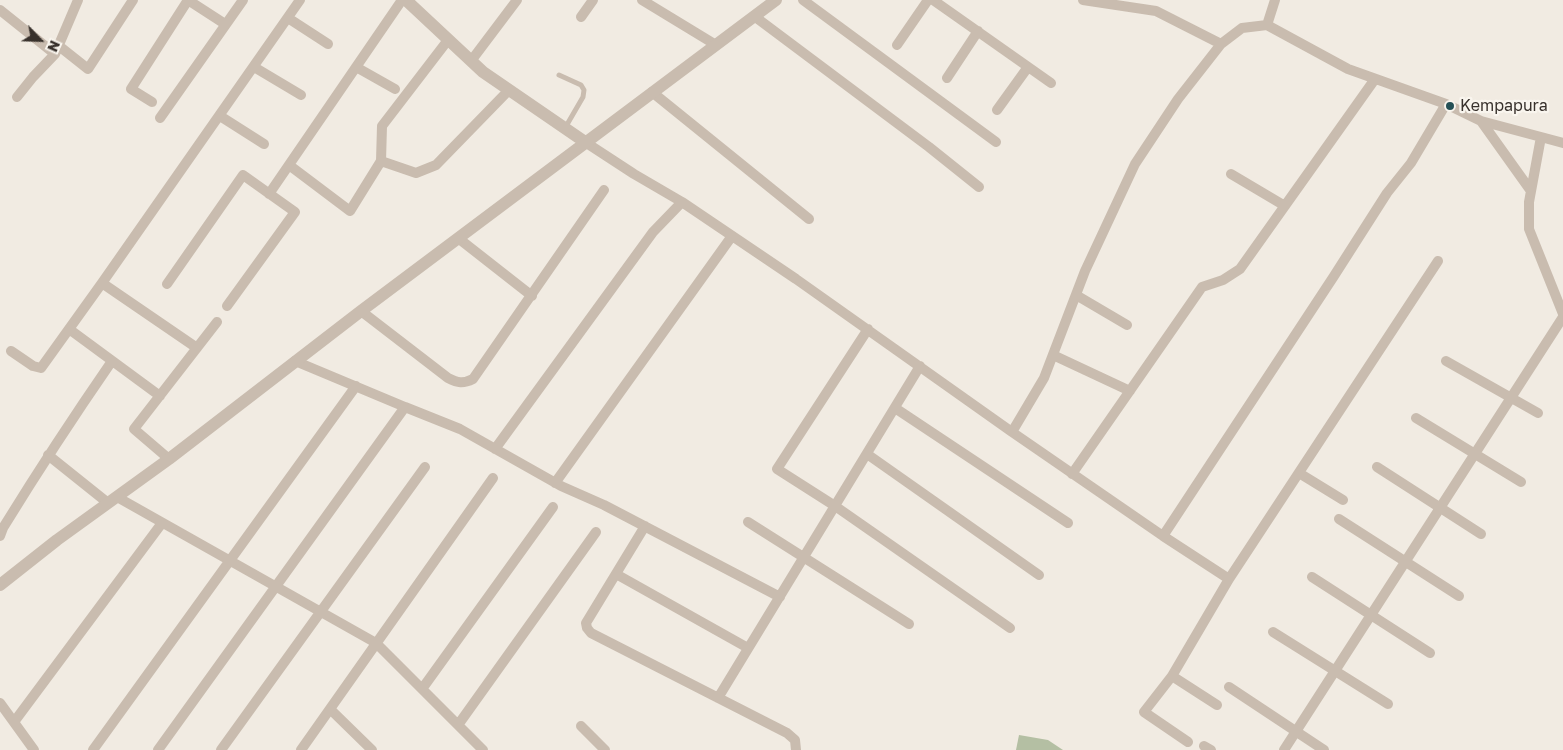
<!DOCTYPE html>
<style>
body{margin:0}
#map{position:relative;width:1563px;height:750px;overflow:hidden;background:#f1ebe2;font-family:"Golos Text",sans-serif}
canvas{display:block}
.north{position:absolute;left:15px;top:15px;width:50px;height:50px;-webkit-text-stroke:4px #f9f5ee;paint-order:stroke;rotate:114deg;font-size:14px;font-weight:700;line-height:20px;text-align:center;color:#38312c}
.north::after{content:'';display:block;margin:auto;width:18px;height:22px;background:#38312c;clip-path:polygon(50% 0,100% 100%,50% 72%,0 100%)}
</style>
<div id="map">
<canvas width="1563" height="750"></canvas>
<div class="north">N</div>
</div>
<script>
const c = document.querySelector('canvas').getContext('2d');
c.lineJoin = 'round';
function fill(path, color) { c.fillStyle = color; c.fill(path, 'evenodd'); }
function stroke(path, color, width, dash) { c.strokeStyle = color; c.lineWidth = width; c.lineCap = dash ? 'butt' : 'round'; c.setLineDash(dash || []); c.stroke(path); }
function drawText(font, color, halo, rows, align = 'center') {
  c.font = font + ' "Golos Text",sans-serif'; c.lineWidth = 4.5; c.setLineDash([]); c.textBaseline = 'middle'; c.strokeStyle = halo; c.fillStyle = color; for (const [text, x, y, turn = 0] of rows) {
    c.save(); c.translate(x, y); c.rotate((+turn || 0) * Math.PI / 180); c.textAlign = isNaN(turn) ? turn : align; if (halo) c.strokeText(text, 0, 0); c.fillText(text, 0, 0); c.restore();
  }
}
const green = new Path2D(`
 M1019,735L1048,740L1063,750H1016Z`);
const service = new Path2D(`
 M559,75L581,85L584,90L583,97L565,128`);
const minor = new Path2D(`
 M188,0L225,24
 M642,0L716,45
 M803,0L996,142
 M933,0L1051,83
 M1083,0L1156,11L1221,44
 M0,10L55,54L78,0
 M754,16L929,147L979,187
 M581,17L593,0
 M288,18L328,44
 M1267,25L1275,0
 M897,45L928,0
 M59,46L88,69L133,0
 M471,61L517,0
 M254,67L301,95
 M356,67L395,89
 M947,78L978,31
 M652,92L809,219
 M17,97L33,77L55,54
 M152,102L131,89L188,0
 M997,110L1028,67
 M220,116L264,144
 M160,118L243,0
 M1481,121L1531,191
 M1541,137L1563,143
 M585,142L634,174L682,202L796,279L1012,432L1044,378L1085,271L1135,164L1178,99L1221,44L1242,28L1267,25L1348,69L1446,104L1481,121L1541,137L1529,202V229L1563,314
 M381,161L416,173L436,165L509,90
 M289,165L350,211L381,161L382,126L448,40
 M1231,174L1285,206
 M269,194L402,0
 M458,238L532,296
 M102,283L197,348
 M167,284L243,175L295,212L227,306
 M1076,295L1127,325
 M361,311L448,378C458,383 463,384 473,379L604,190
 M69,329L160,396
 M868,329L777,469L835,506L1010,628
 M11,351L33,366L41,368L102,283L300,0
 M1053,355L1130,391
 M1446,361L1538,413
 M405,407L460,429L561,486L604,505L780,597
 M895,408L1068,523
 M1416,418L1521,482
 M1012,432L1163,536L1229,579
 M495,449L653,232L682,202
 M867,454L1039,575
 M48,455L108,503
 M169,459L134,429L217,322
 M1377,467L1481,534
 M1299,473L1343,500
 M1072,474L1202,287L1223,280L1240,269L1375,79
 M555,483L732,236
 M117,497L376,643L483,750
 M1339,519L1459,596
 M748,522L909,624
 M645,526L586,623L587,628L591,633L787,733L795,740L796,750
 M0,536L3,528C38,471 74,416 112,361
 M1163,536L1334,276L1387,193L1411,163L1446,104
 M616,574L748,648
 M1312,577L1430,653
 M1273,632L1388,704
 M1172,676L1217,705
 M1229,687L1324,750
 M422,689L553,507
 M718,698L920,366
 M0,703L34,750
 M330,709L372,750
 M14,722L162,523
 M458,725L596,532
 M581,726L605,750
 M1188,742L1144,712L1172,676L1229,579L1438,261
 M1204,746L1211,750
 M93,750L356,386
 M158,750L405,407L295,361
 M221,750L425,467
 M301,750L493,478
 M1284,750L1563,317`);
const tertiary = new Path2D(`
 M406,0L483,72L585,142
 M0,585L57,540L169,459L361,311L776,0`);
const markers = [
 [1450,106,5,"#255056"]
];
const poiNames = [
 ["Kempapura",1460,106]
];
fill(green, '#b4bfa3');
stroke(service, '#c9bcaf', 5);
stroke(minor, '#c9bcaf', 10);
stroke(tertiary, '#c9bcaf', 12);
for (const [x, y, r, color] of markers) { const dot = new Path2D(); dot.arc(x, y, r, 0, 2 * Math.PI); c.fillStyle = color; c.fill(dot); stroke(dot, '#f9f5ee', 2); }
drawText('16px', '#38312c', '#f9f5ee', poiNames, 'left');
</script>
